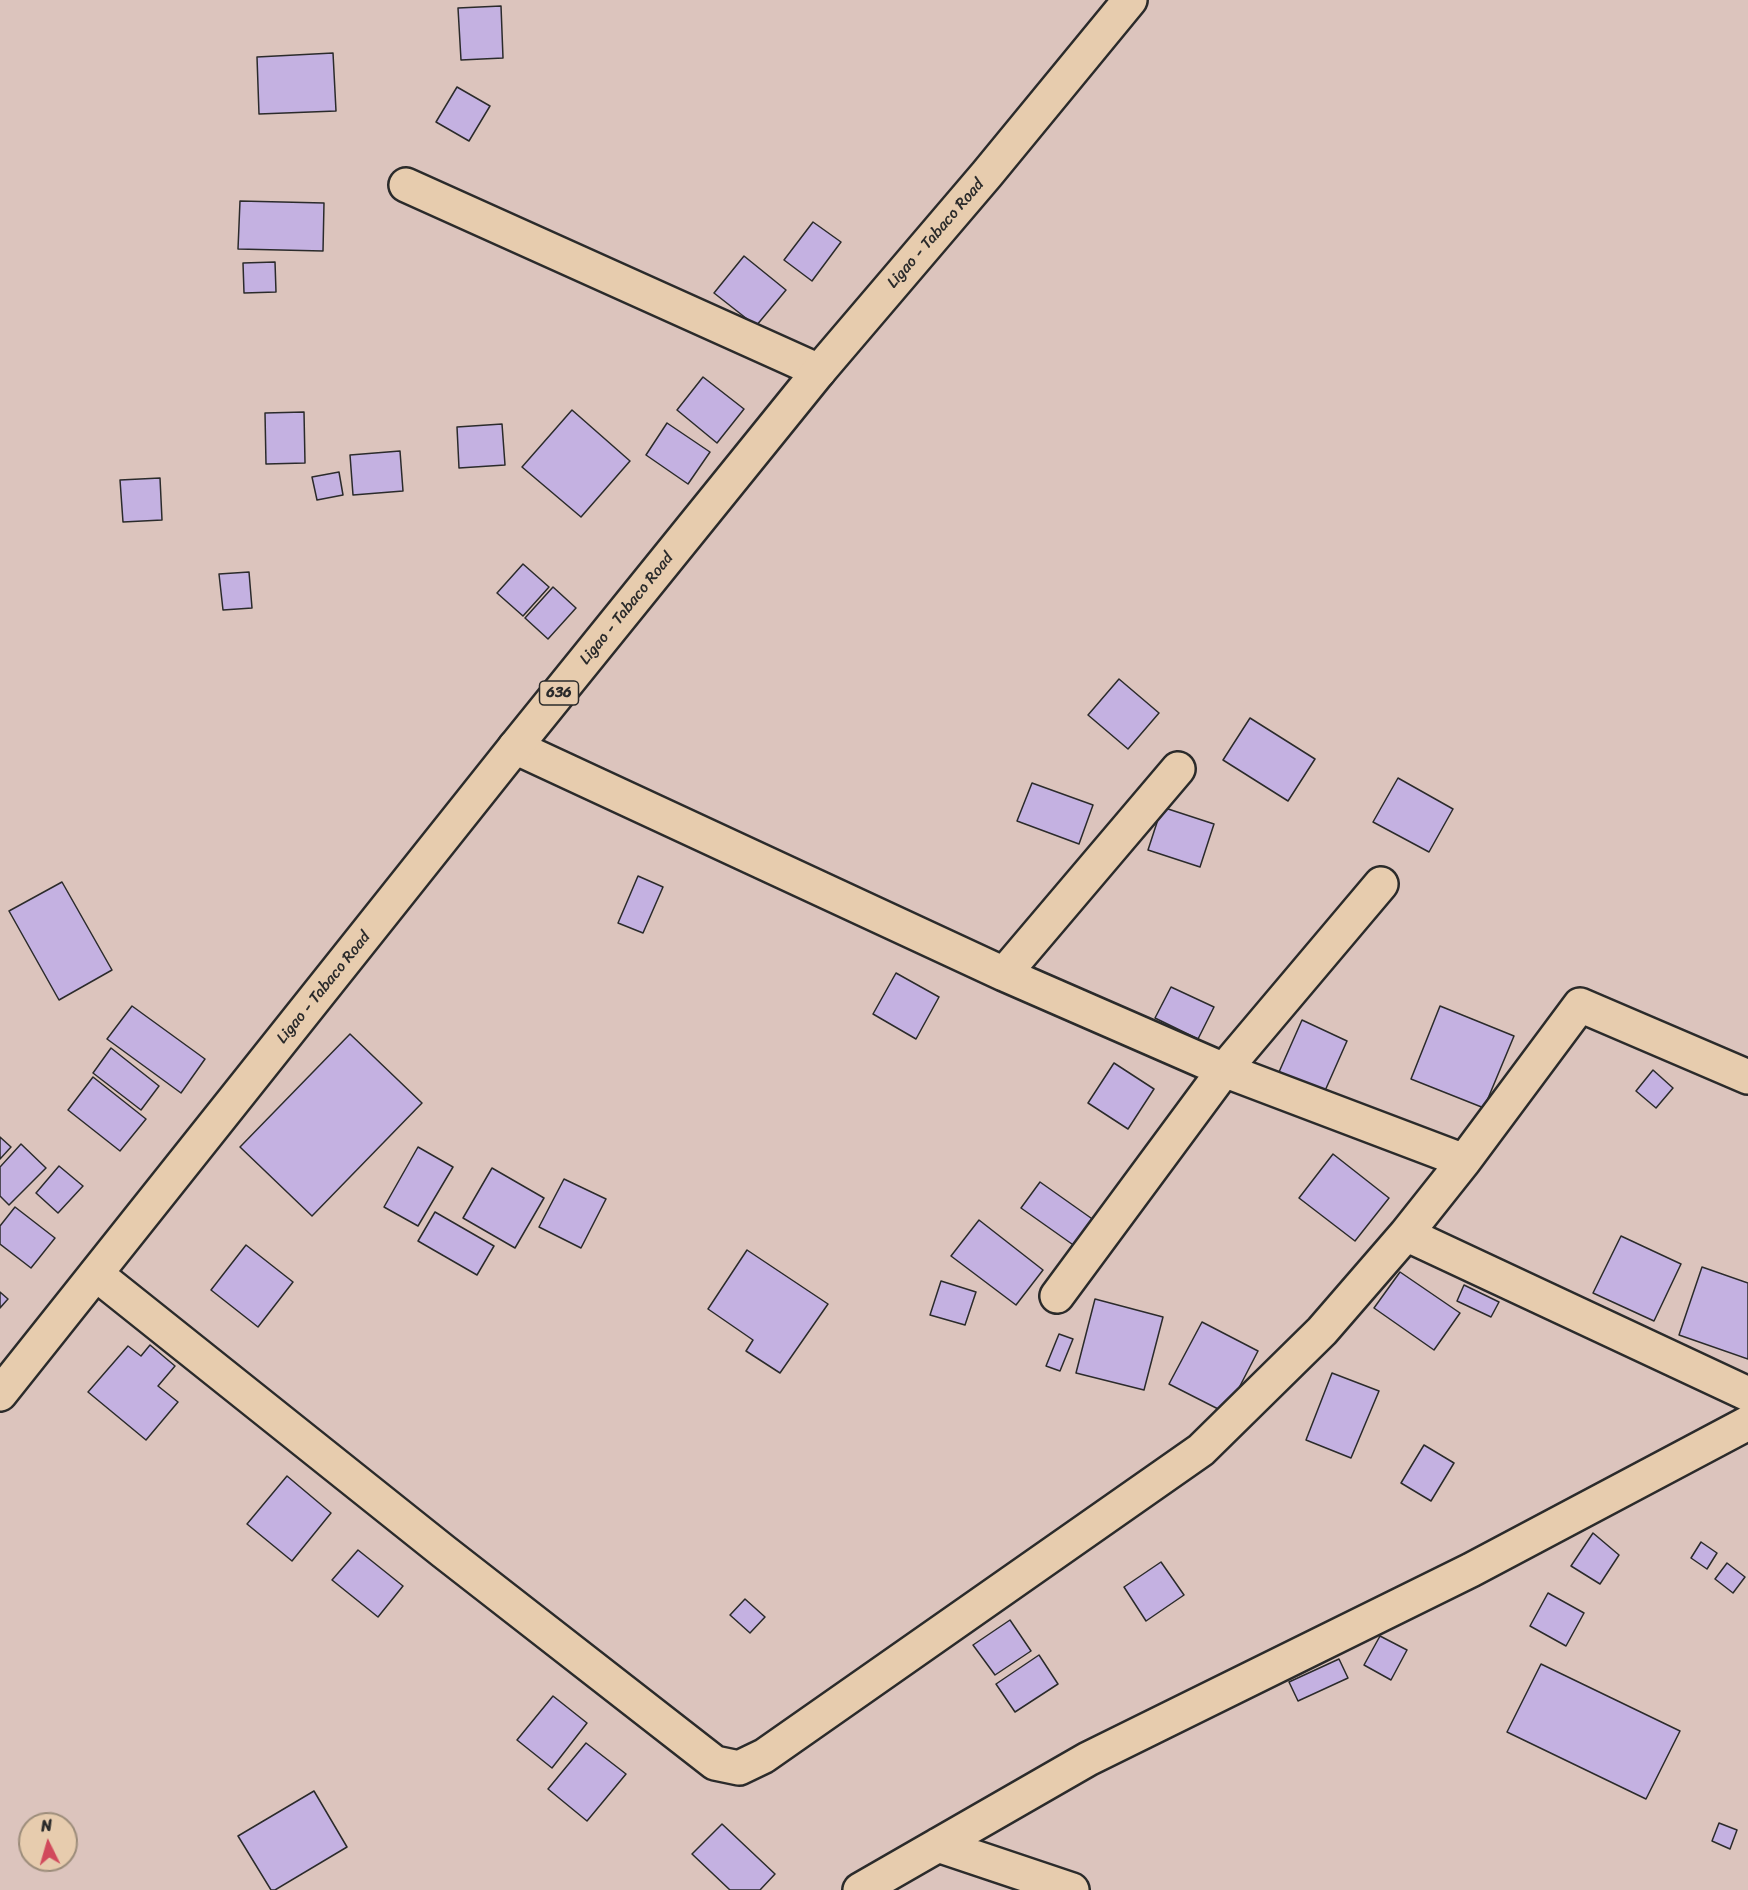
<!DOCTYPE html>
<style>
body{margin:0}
#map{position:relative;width:1748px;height:1890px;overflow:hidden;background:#dcc4bd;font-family:Sriracha,sans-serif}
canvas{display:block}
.north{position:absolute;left:18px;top:1812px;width:60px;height:60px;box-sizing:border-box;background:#e7ccae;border:2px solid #9c8c7a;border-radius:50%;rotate:355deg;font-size:16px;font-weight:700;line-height:24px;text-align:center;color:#2b2b2b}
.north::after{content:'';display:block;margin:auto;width:21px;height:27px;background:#d1495b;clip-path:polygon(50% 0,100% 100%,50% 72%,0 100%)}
</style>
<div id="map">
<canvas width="1748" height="1890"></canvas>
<div class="north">N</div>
</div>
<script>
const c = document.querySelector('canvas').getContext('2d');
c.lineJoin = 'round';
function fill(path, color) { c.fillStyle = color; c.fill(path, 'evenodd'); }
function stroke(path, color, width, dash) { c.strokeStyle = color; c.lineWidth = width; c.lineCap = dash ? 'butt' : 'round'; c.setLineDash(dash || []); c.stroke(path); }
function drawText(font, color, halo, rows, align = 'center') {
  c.font = font + ' Sriracha,sans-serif'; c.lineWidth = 4.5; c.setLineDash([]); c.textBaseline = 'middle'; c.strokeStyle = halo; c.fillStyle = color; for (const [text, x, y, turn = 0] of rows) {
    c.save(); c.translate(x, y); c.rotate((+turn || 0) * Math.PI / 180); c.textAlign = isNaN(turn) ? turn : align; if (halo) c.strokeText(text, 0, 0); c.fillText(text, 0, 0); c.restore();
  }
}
const building = new Path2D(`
 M501,6L503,58L461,60L458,8Z
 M333,53L336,111L259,114L257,57Z
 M457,87L490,106L469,141L436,122Z
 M240,201L324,203L323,251L238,249Z
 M813,222L841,242L812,281L784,260Z
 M744,256L786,290L756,326L714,293Z
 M275,262L276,292L244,293L243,263Z
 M703,377L744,409L717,443L677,410Z
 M572,410L630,461L581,517L522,467Z
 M304,412L305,463L266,464L265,413Z
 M667,423L710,452L688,484L646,455Z
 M502,424L505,465L459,468L457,427Z
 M400,451L403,491L353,495L350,455Z
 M339,472L343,495L317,500L312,477Z
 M160,478L162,520L123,522L120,480Z
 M523,564L549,587L523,616L497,593Z
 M249,572L252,608L223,610L219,574Z
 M553,587L576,608L548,639L525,618Z
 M1119,679L1159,713L1128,749L1088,715Z
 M1250,718L1315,759L1288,801L1223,760Z
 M1398,778L1453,809L1429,852L1373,822Z
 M1032,783L1093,805L1079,844L1017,821Z
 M1162,807L1214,824L1200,867L1148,850Z
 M638,876L663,887L643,933L618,923Z
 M62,882L112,970L59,1000L9,911Z
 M896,973L939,997L916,1039L873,1014Z
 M1171,987L1214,1007L1198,1039L1155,1018Z
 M132,1006L205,1059L181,1093L107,1039Z
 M1440,1006L1514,1036L1484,1108L1411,1079Z
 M1302,1020L1347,1041L1324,1093L1279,1072Z
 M350,1034L422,1103L312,1216L240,1147Z
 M111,1048L159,1086L141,1110L93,1073Z
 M1114,1063L1154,1089L1128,1129L1088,1103Z
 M1653,1070L1673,1088L1656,1108L1636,1091Z
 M93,1077L146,1119L120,1151L68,1110Z
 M0,1137L11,1147L0,1159Z
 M21,1144L46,1168L9,1205L0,1196V1167Z
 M418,1147L453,1167L418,1226L384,1207Z
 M1333,1154L1389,1198L1355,1241L1299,1198Z
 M59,1166L83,1186L58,1213L36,1193Z
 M492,1168L544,1198L515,1248L463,1218Z
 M564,1179L606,1199L581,1248L539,1227Z
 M1040,1182L1098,1223L1079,1249L1021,1208Z
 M15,1207L55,1238L31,1268L0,1244V1226Z
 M435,1212L494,1246L477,1275L418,1241Z
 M979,1220L1043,1270L1016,1305L951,1256Z
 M1621,1236L1681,1264L1654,1321L1593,1293Z
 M246,1245L293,1282L258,1327L211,1290Z
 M747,1250L828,1304L780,1373L746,1351L753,1340L708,1309Z
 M1702,1267L1748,1283V1359L1679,1335Z
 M1400,1272L1460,1313L1434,1350L1374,1308Z
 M941,1281L976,1292L965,1325L930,1315Z
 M1464,1285L1499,1302L1491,1317L1457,1301Z
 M0,1292L8,1299L0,1308Z
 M1095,1299L1163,1317L1144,1390L1076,1373Z
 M1202,1322L1258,1351L1226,1413L1169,1384Z
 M1059,1334L1073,1339L1060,1371L1046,1366Z
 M150,1345L175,1366L158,1386L178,1402L146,1440L88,1392L128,1346L141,1356Z
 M1332,1373L1379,1391L1351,1458L1306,1440Z
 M1424,1445L1454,1463L1431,1501L1401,1483Z
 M287,1476L331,1513L292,1561L247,1524Z
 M1593,1533L1619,1555L1600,1584L1571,1566Z
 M1701,1542L1717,1553L1707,1569L1691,1558Z
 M358,1550L403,1586L378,1617L332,1580Z
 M1161,1562L1184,1595L1146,1621L1124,1587Z
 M1727,1563L1745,1577L1733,1593L1715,1579Z
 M1548,1593L1584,1613L1566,1646L1530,1626Z
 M745,1599L765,1617L750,1633L730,1615Z
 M1010,1620L1031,1651L995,1675L973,1645Z
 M1380,1636L1407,1650L1391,1680L1364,1665Z
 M1039,1655L1058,1684L1015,1712L996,1684Z
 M1339,1659L1348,1678L1298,1701L1289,1682Z
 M1541,1664L1680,1731L1646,1799L1507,1732Z
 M553,1696L587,1723L552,1768L517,1740Z
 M586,1743L626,1774L587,1821L548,1789Z
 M314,1791L347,1847L275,1890H271L238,1836Z
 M1719,1823L1737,1830L1730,1849L1712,1841Z
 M722,1824L775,1874L760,1890H730L692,1854Z`);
const minor = new Path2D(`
 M406,185L819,371
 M515,747L1004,974L1224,1070L1464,1161
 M1004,974L1178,769
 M1406,1234L1748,1394
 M96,1274L443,1551L715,1763L739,1768L764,1756L1201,1450L1322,1331L1406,1234L1464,1161L1580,1005L1748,1077
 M1057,1296L1224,1070L1381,884
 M938,1845L1072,1890
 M860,1890L1088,1759L1471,1570L1748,1423`);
const major = new Path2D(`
 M0,1394L515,747L819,371L987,174L1130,0`);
const shields = [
 [559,693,39]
];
const shieldNames = [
 ["636",559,693]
];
const streetNames = [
 ["Ligao - Tabaco Road",936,234,-49],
 ["Ligao - Tabaco Road",627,609,-51],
 ["Ligao - Tabaco Road",324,988,-51]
];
fill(building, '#c4b1e1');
stroke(building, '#2b2b2b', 1.5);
stroke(minor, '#2b2b2b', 38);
stroke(major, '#2b2b2b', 38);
stroke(minor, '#e7ccae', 33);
stroke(major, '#e7ccae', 33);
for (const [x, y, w] of shields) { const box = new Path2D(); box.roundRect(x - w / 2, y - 12, w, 24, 4.5); c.fillStyle = '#e7ccae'; c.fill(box); stroke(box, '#2b2b2b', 1.5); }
drawText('bold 15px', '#2b2b2b', null, shieldNames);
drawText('16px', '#2b2b2b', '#e7ccae', streetNames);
</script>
